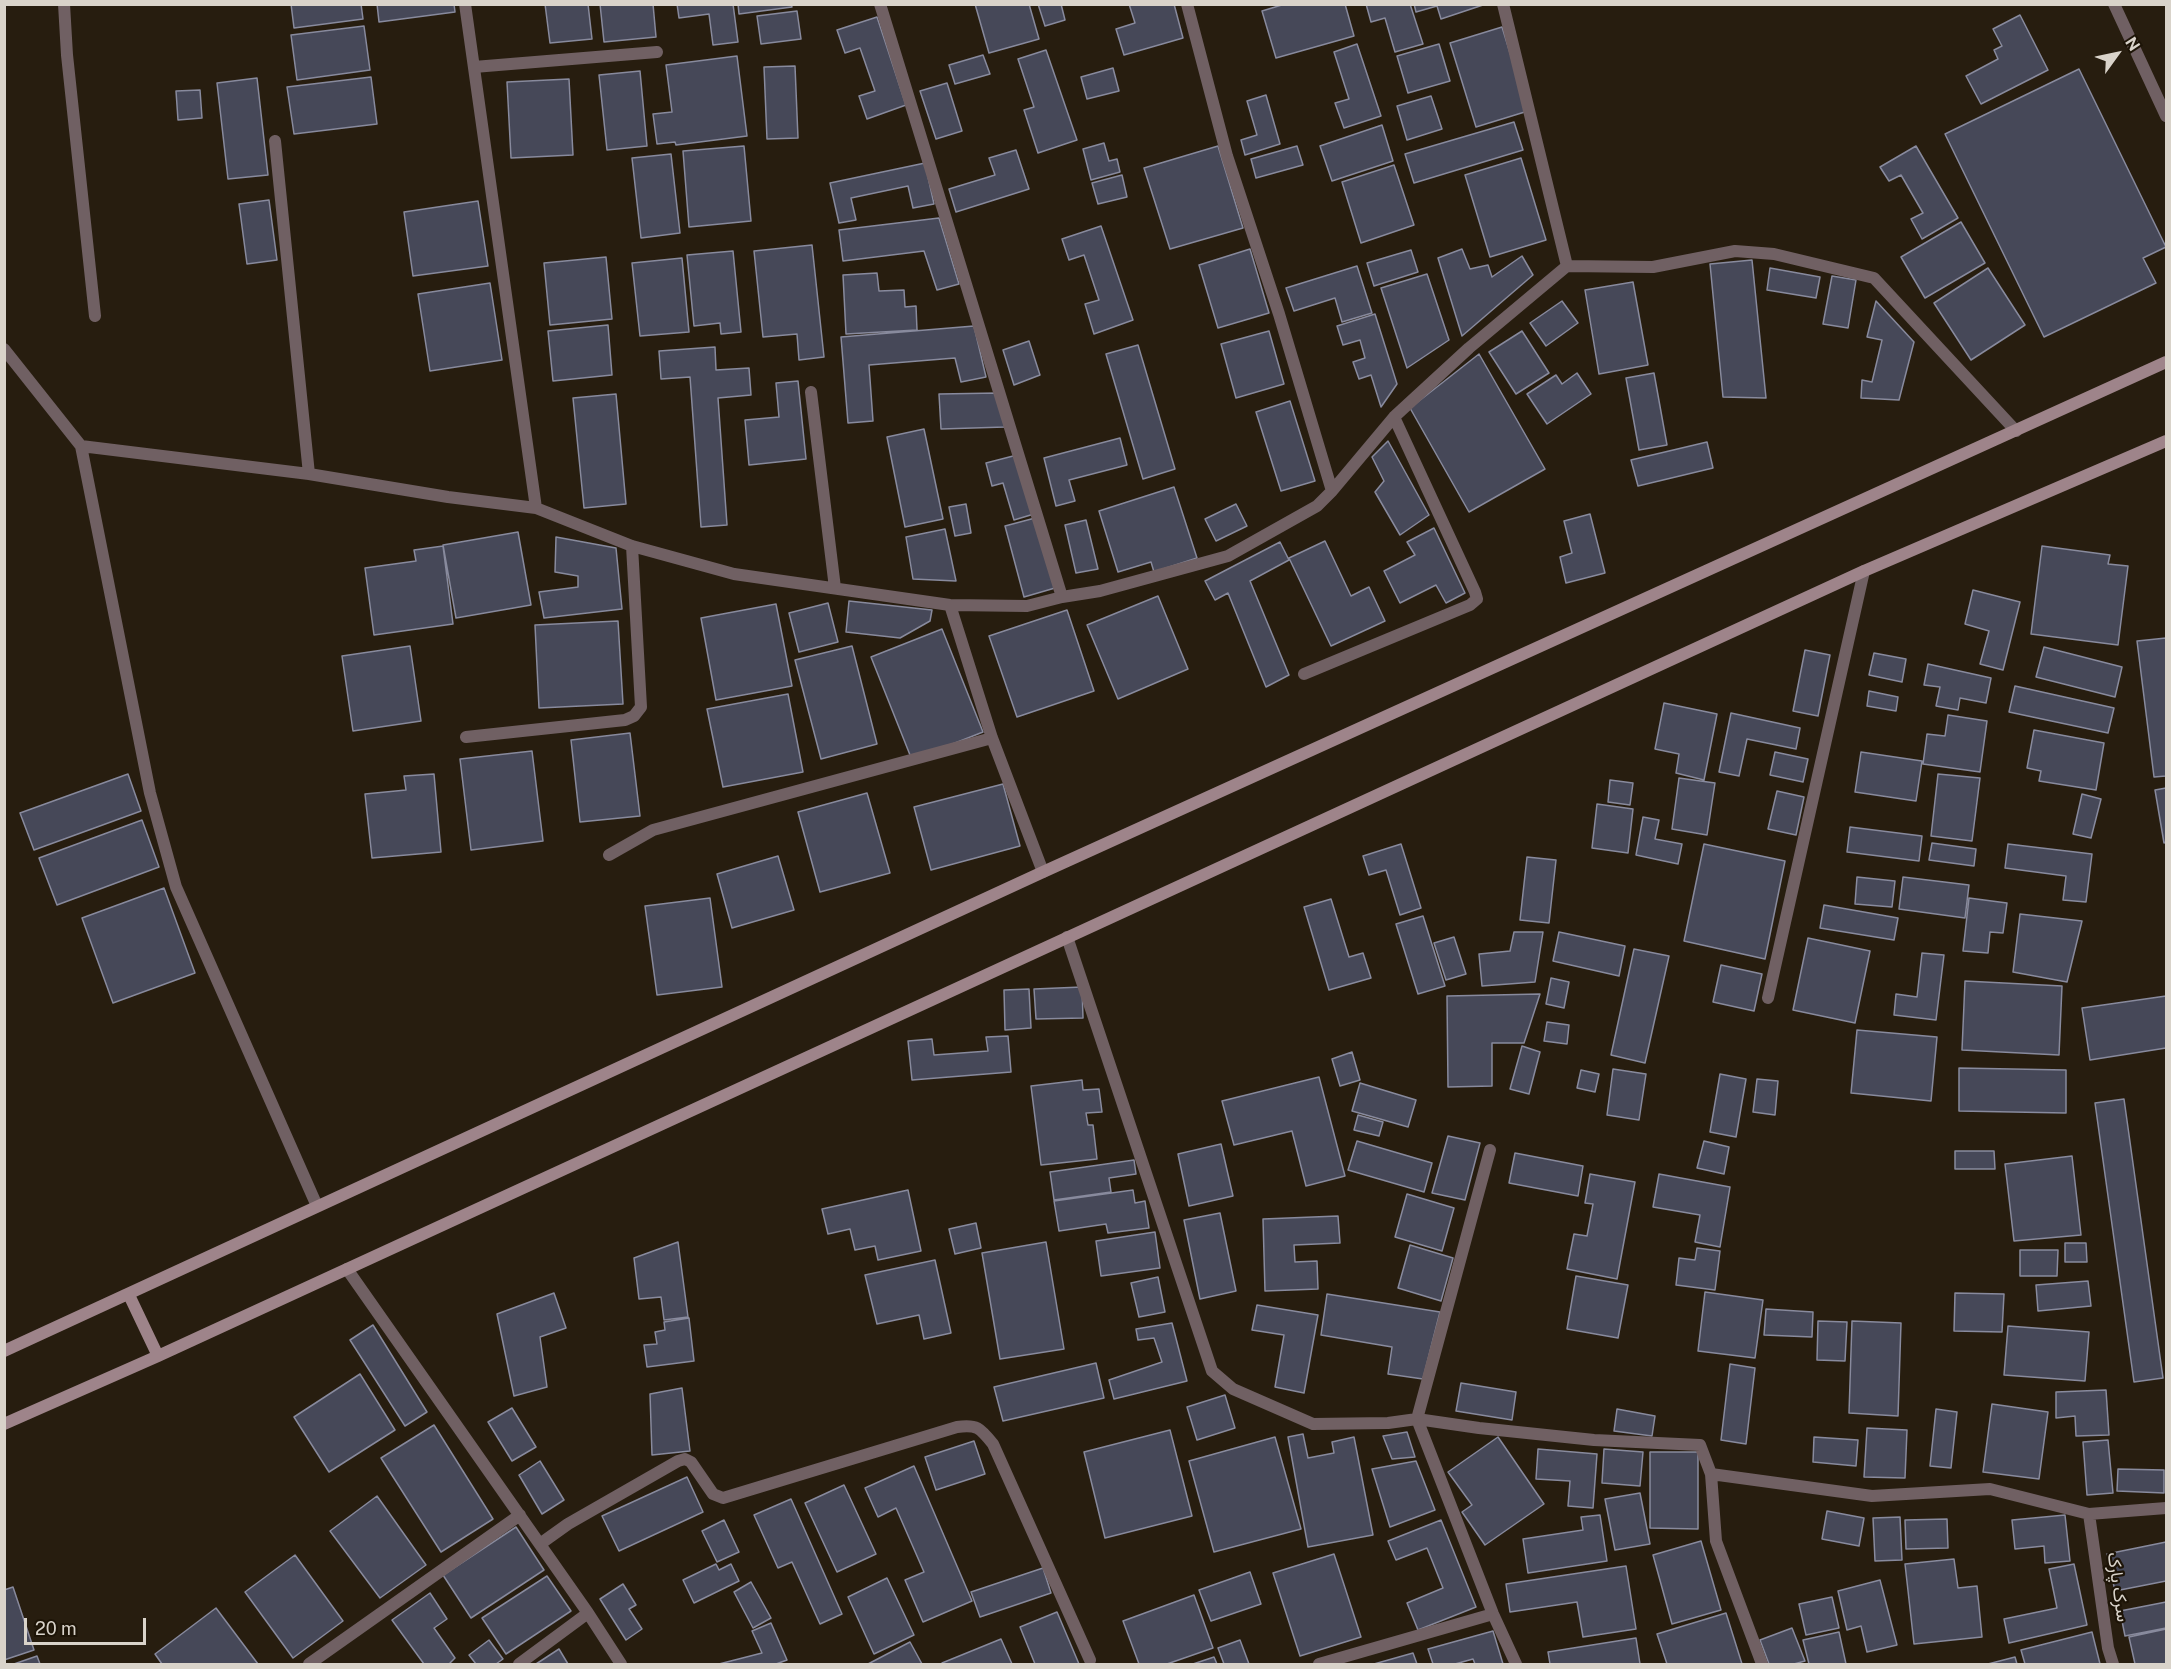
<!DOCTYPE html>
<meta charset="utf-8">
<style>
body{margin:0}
#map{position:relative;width:2171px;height:1669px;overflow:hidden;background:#271d0f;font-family:"Public Sans",sans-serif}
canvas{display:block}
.frame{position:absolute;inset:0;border:6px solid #d9d3ca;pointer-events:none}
.north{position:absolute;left:2087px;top:24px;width:60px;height:60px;-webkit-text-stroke:4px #1d1407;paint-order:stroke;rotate:57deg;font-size:16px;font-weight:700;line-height:24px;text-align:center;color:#d9d3ca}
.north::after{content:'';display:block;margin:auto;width:21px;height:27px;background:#d9d3ca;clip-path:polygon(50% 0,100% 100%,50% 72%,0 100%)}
.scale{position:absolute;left:24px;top:1618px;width:122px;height:27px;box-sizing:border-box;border:3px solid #d9d3ca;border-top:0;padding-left:8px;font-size:18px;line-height:21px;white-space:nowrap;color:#d9d3ca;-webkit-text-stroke:4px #1d1407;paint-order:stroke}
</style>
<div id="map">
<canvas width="2171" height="1669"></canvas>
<div class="frame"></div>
<div class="north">N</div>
<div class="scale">20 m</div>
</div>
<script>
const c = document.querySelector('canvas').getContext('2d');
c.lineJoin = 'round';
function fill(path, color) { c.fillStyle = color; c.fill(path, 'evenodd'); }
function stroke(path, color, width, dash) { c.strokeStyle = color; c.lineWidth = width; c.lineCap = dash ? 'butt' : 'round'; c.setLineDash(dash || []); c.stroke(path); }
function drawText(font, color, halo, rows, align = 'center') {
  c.font = font + ' "Public Sans",Vazirmatn,sans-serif'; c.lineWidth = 4.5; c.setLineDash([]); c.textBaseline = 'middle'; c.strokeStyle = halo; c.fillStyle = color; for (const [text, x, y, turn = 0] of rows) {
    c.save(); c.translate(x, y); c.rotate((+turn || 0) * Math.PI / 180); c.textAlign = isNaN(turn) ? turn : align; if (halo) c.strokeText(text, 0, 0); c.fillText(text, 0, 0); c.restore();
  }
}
const building = new Path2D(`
 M291,4H361L363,19L294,28Z
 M377,4H454L455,12L379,22Z
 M545,4H588L592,39L550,43Z
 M600,4H653L656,37L604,42Z
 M677,4H733L738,42L713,45L709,14L679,18Z
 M738,4H791L792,7L739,14Z
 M975,4H1029L1039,39L989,53Z
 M1038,4H1061L1065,20L1045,26Z
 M1129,4H1174L1183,38L1124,55L1116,29L1135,23Z
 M1285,4H1345L1354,36L1276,58L1262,11Z
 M1366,4H1410L1423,44L1395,52L1385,18L1371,22Z
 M1414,4H1486L1441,19L1437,6L1416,12Z
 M797,11L801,39L761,44L757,16Z
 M2020,15L2048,70L1981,104L1966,76L1998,59L1994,50L2002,46L1993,29Z
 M877,17L906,105L867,119L859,96L875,91L860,48L845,53L837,30Z
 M364,26L370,70L297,80L291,35Z
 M1502,27L1528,111L1476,127L1450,43Z
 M1357,44L1381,116L1344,128L1335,103L1349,99L1334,52Z
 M1439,44L1450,81L1408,93L1397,56Z
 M1046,50L1077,140L1038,153L1024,110L1034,107L1018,59Z
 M983,55L990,74L955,84L949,65Z
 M737,56L747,136L676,145L675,142L657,144L653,114L672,112L666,65Z
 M795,66L798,138L767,139L764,67Z
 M1113,68L1119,91L1087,99L1081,77Z
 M2079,69L2166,247L2143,258L2156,283L2044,337L1945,134Z
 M640,71L647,146L607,150L599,75Z
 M371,77L377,124L294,134L287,87Z
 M257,78L268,175L228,179L217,83Z
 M569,79L573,155L511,158L507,82Z
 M947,83L962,131L936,139L920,91Z
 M200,90L202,118L178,120L176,91Z
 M1266,95L1280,144L1245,155L1241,140L1257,135L1247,101Z
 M1431,96L1442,129L1407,140L1397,106Z
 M1514,122L1523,150L1414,183L1405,154Z
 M1382,125L1393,161L1332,181L1320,146Z
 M1104,143L1109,161L1117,159L1120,172L1091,180L1083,149Z
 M744,146L751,221L689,227L683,151Z
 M1218,146L1243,228L1170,249L1144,168Z
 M1297,146L1303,165L1256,178L1251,159Z
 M1916,146L1958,218L1922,239L1911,219L1923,213L1901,175L1889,181L1880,167Z
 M1016,150L1029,189L956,212L949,189L995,175L989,158Z
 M671,154L680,233L641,238L632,158Z
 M1521,158L1546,240L1490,257L1465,175Z
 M925,163L934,204L913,208L908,186L851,198L856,220L839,223L830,183Z
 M1394,165L1414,225L1361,243L1342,182Z
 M1122,175L1127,197L1098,204L1092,183Z
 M269,200L277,260L247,264L239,204Z
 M478,201L488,266L413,276L404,212Z
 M939,218L959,284L937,290L924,251L843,261L839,230Z
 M1961,222L1985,263L1925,298L1901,257Z
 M1101,226L1133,320L1094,334L1085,304L1099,300L1084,255L1069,260L1062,239Z
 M812,245L824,357L799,360L797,334L763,337L754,251Z
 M1250,249L1269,313L1218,328L1199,265Z
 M1462,249L1470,269L1488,265L1492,277L1522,256L1533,275L1462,336L1438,258Z
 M1411,250L1418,272L1374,286L1367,263Z
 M733,251L741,332L721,334L720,323L694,326L687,255Z
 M606,257L612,319L550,325L544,263Z
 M682,258L689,332L640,336L632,263Z
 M1752,260L1766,398L1723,397L1710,264Z
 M1357,266L1372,313L1342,322L1335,298L1294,311L1286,288Z
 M1770,268L1820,277L1816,298L1767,290Z
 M1988,268L2025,325L1971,360L1934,303Z
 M877,273L879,291L904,290L905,307L916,306L917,330L846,334L843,275Z
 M1427,274L1449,340L1407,368L1381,288Z
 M1832,276L1856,280L1848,328L1823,324Z
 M1633,282L1648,365L1599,374L1585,290Z
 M490,283L502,360L430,371L418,294Z
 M1562,301L1578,323L1546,346L1530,323Z
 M1876,301L1914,342L1899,400L1861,398L1862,380L1872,382L1882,340L1867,337Z
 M1375,314L1397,384L1381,407L1371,375L1359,379L1353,362L1365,358L1360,340L1343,345L1337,326Z
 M608,325L612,375L553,381L548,331Z
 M974,326L986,377L961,382L955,358L869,365L873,421L848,423L841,337Z
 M1269,331L1284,384L1236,398L1221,344Z
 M1522,331L1549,373L1516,394L1489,352Z
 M1029,341L1040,375L1014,385L1003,350Z
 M1138,345L1175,469L1143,479L1106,354Z
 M715,347L716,370L749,368L751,395L718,398L727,525L701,527L690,377L661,379L659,351Z
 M1479,354L1545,469L1469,512L1410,408Z
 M1577,373L1591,394L1547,424L1527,394L1556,375L1562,384Z
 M1654,373L1667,445L1639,450L1626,378Z
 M798,381L806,459L749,465L745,420L779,417L776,383Z
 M998,393L1005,427L941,429L939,394Z
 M616,394L626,504L584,508L573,398Z
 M1290,401L1315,481L1281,491L1256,412Z
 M924,429L943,519L905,527L887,437Z
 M1120,438L1127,465L1069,480L1075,501L1056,506L1044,458Z
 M1388,441L1429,515L1400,535L1375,492L1384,481L1372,457Z
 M1707,442L1713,468L1638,486L1631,460Z
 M1017,455L1034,514L1014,520L1003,483L992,486L986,463Z
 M1174,487L1197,558L1154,572L1151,562L1118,572L1099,511Z
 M966,504L971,533L955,536L949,507Z
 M1236,504L1247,526L1216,541L1205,519Z
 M1590,514L1605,573L1566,583L1560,557L1572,553L1564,521Z
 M1035,518L1055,588L1024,597L1005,526Z
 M1086,520L1098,569L1076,573L1065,525Z
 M1434,528L1465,593L1446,603L1436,585L1400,603L1384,571L1415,555L1407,542Z
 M945,529L956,581L913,579L906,537Z
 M518,532L531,605L456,618L443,545Z
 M556,537L616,548L622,609L544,618L539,592L578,587V576L555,572Z
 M1325,541L1351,596L1369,587L1385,621L1331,646L1289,558Z
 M1280,542L1289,560L1250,581L1289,675L1266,687L1228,593L1215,600L1205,581Z
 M443,546L453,624L374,635L365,568L416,561L414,550Z
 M2042,546L2110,555L2108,564L2128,566L2118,645L2031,634Z
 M1973,590L2020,602L2003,670L1980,664L1989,631L1965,624Z
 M1158,596L1188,669L1118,699L1087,625Z
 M849,601L932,610L930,621L900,638L846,632Z
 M828,603L838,642L799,652L789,613Z
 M776,604L792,686L716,700L701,618Z
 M1067,610L1094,691L1017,717L989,636Z
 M618,621L623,704L539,708L535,625Z
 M942,629L983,732L912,760L871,657Z
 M2166,638V776L2154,777L2137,641Z
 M410,646L421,721L353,731L342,656Z
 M852,646L877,744L821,759L795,660Z
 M2044,647L2122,667L2115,697L2036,677Z
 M1805,650L1830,655L1818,716L1793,711Z
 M1874,653L1906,659L1902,682L1869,675Z
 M1928,664L1991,678L1986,703L1960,698L1958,710L1936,706L1940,687L1924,685Z
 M2015,686L2114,708L2108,733L2009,712Z
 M1869,691L1898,697L1896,711L1867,706Z
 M788,694L803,772L723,787L707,709Z
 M1664,703L1717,714L1704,780L1676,773L1679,754L1655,749Z
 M1731,713L1800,728L1796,749L1747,739L1739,776L1719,772Z
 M1948,715L1987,721L1980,772L1923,764L1927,734L1945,736Z
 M2034,730L2104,743L2096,790L2039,781L2041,771L2027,768Z
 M630,733L640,816L580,822L571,740Z
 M532,751L543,841L471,850L460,759Z
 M1775,752L1808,759L1803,782L1770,775Z
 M1861,752L1922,761L1916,801L1855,792Z
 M128,774L141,811L34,850L20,813Z
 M434,774L441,852L372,858L365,794L406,790L404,776Z
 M1938,774L1980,778L1972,841L1931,836Z
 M1679,778L1715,783L1707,835L1672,829Z
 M1610,780L1633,783L1630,805L1608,802Z
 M1003,784L1020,846L931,870L914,807Z
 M2166,788V842L2164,843L2155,790Z
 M1777,791L1804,797L1796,835L1768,829Z
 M867,793L890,873L820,892L798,812Z
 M2082,794L2101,799L2091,838L2073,834Z
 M1597,804L1633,809L1628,853L1592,848Z
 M1643,817L1659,820L1655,839L1682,844L1678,864L1636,855Z
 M142,820L159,867L57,905L39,858Z
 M1850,827L1922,836L1919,861L1847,852Z
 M1932,843L1976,849L1974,866L1929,860Z
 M1401,844L1421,908L1400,915L1386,870L1369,875L1363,856Z
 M1704,844L1785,861L1765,959L1684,941Z
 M2008,844L2092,854L2086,902L2063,900L2066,876L2005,868Z
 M778,856L794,910L732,928L717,874Z
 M1527,857L1556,860L1549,923L1520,920Z
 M1857,877L1895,881L1892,907L1855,904Z
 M1903,877L1969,885L1965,918L1899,909Z
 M164,888L195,973L113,1003L82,918Z
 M710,898L722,987L657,995L645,906Z
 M1969,898L2007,903L2003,933L1990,932L1988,953L1963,951Z
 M1331,899L1349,957L1363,953L1371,978L1329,990L1304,907Z
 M1824,905L1898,918L1894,940L1820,928Z
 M2020,914L2082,921L2067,982L2013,972Z
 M1423,916L1445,986L1418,994L1396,924Z
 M1514,932H1543L1535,982L1482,986L1479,954L1510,951Z
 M1559,932L1625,946L1619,976L1553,961Z
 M1454,937L1466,974L1446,980L1434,943Z
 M1808,938L1870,951L1855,1023L1793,1010Z
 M1634,949L1669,956L1645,1063L1611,1055Z
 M1922,953L1944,955L1936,1020L1894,1015L1896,994L1917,997Z
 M1721,965L1762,974L1754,1011L1713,1002Z
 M1551,978L1569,982L1564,1008L1546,1004Z
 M1965,981L2062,986L2059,1055L1962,1050Z
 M1082,987L1083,1018L1036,1019L1034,989Z
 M1029,989L1031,1028L1005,1030L1004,990Z
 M1540,994L1524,1043H1492V1086L1448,1087L1447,996Z
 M2166,996V1048L2090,1060L2082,1008Z
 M1547,1022L1569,1025L1567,1044L1544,1041Z
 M1857,1030L1937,1037L1931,1101L1851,1093Z
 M1008,1036L1011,1072L912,1080L908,1041L932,1039L934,1055L988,1051L986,1037Z
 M1522,1046L1540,1052L1529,1094L1510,1089Z
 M1352,1052L1360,1080L1340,1086L1332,1059Z
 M1959,1068L2066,1070V1113L1959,1111Z
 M1613,1069L1646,1074L1639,1120L1607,1115Z
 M1581,1070L1599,1074L1595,1092L1577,1088Z
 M1720,1074L1746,1079L1736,1137L1710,1132Z
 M1319,1077L1345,1176L1306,1186L1292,1131L1234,1145L1222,1101Z
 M1757,1079L1778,1081L1775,1115L1753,1112Z
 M1082,1080L1083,1090L1099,1089L1102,1112L1086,1113L1088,1125H1093L1097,1159L1041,1165L1031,1086Z
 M1360,1083L1416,1100L1408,1127L1352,1111Z
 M2124,1099L2163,1378L2134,1382L2095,1103Z
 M1358,1115L1383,1122L1379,1136L1354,1130Z
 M1448,1136L1480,1143L1465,1200L1432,1193Z
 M1357,1141L1432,1163L1424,1192L1348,1170Z
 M1704,1141L1729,1147L1724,1174L1697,1168Z
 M1221,1144L1233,1196L1189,1206L1178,1154Z
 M1955,1151H1994L1995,1169H1955Z
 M1515,1153L1583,1166L1578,1196L1509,1183Z
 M2072,1156L2081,1235L2014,1241L2005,1164Z
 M1134,1160L1136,1174L1109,1178L1111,1192L1054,1200L1050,1172Z
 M1590,1174L1635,1182L1617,1279L1567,1269L1574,1234L1587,1236L1593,1204L1585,1203Z
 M1659,1174L1730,1187L1720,1247L1695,1242L1700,1215L1653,1207Z
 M908,1190L921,1251L878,1260L875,1246L855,1250L850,1229L828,1234L822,1209Z
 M1133,1190L1135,1203L1145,1201L1149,1228L1108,1233L1106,1224L1059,1231L1054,1201Z
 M1407,1194L1454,1208L1442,1251L1395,1237Z
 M1220,1213L1236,1291L1200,1299L1184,1220Z
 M1338,1216L1340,1243L1294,1245L1295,1262L1317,1261L1318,1289L1265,1291L1263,1219Z
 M976,1223L981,1248L955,1254L949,1229Z
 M1155,1232L1160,1268L1101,1276L1096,1241Z
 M678,1242L688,1317L664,1320L661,1297L639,1299L634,1258Z
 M1046,1242L1064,1349L1000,1359L982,1253Z
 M2065,1243H2086L2087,1262H2065Z
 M1410,1245L1453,1258L1441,1301L1398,1288Z
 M1697,1248L1720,1251L1715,1290L1676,1285L1679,1258L1695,1260Z
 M2020,1250H2058L2057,1276H2020Z
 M935,1260L951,1333L924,1339L919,1315L877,1324L865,1275Z
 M1576,1276L1628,1285L1618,1338L1567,1329Z
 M1158,1277L1165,1312L1139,1317L1131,1283Z
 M2088,1281L2091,1306L2038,1311L2036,1285Z
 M1705,1292L1763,1300L1755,1358L1698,1351Z
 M554,1293L566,1328L540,1337L547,1387L514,1396L497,1314Z
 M1955,1293L2004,1294L2002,1332L1954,1331Z
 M1327,1294L1440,1312L1423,1379L1388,1374L1392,1347L1321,1335Z
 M1257,1305L1318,1315L1304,1393L1275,1387L1284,1335L1252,1330Z
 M1766,1309L1813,1312L1812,1337L1764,1335Z
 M689,1318L694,1361L647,1367L644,1345L657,1344L655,1332L665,1330L664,1322Z
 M1818,1321L1847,1322L1845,1361L1817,1360Z
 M1852,1321L1901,1323L1898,1416L1849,1413Z
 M1172,1323L1187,1381L1114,1399L1109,1380L1162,1362L1154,1338L1138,1340L1136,1329Z
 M373,1325L427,1412L405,1426L350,1340Z
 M2008,1326L2089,1332L2085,1381L2004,1375Z
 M1096,1363L1104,1398L1003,1421L994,1387Z
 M1730,1364L1755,1368L1746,1444L1721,1440Z
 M360,1374L395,1430L329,1472L294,1417Z
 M1461,1383L1516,1392L1512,1420L1456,1411Z
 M682,1388L690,1451L652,1455L650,1394Z
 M2106,1390L2109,1435L2076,1436L2075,1416L2056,1418V1392Z
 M1225,1395L1235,1428L1197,1440L1187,1407Z
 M1992,1404L2048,1412L2039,1479L1983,1472Z
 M512,1408L536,1447L512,1461L488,1422Z
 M1617,1409L1655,1416L1652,1436L1614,1431Z
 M1936,1409L1957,1412L1951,1468L1930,1466Z
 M434,1425L493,1519L441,1552L381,1458Z
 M1867,1428L1907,1430L1905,1478L1864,1477Z
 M1170,1430L1192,1516L1105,1538L1084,1452Z
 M1407,1432L1415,1457L1392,1459L1383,1436Z
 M1303,1434L1308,1458L1334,1453L1332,1442L1354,1437L1373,1535L1308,1547L1288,1437Z
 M1275,1437L1301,1529L1214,1552L1189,1461Z
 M1498,1437L1544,1504L1485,1545L1462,1512L1472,1505L1448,1472Z
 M1814,1437L1858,1440L1856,1466L1813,1462Z
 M2108,1440L2113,1493L2087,1495L2083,1442Z
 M974,1441L985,1474L936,1490L925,1457Z
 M1538,1449L1597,1454L1593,1508L1568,1506L1570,1481L1536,1479Z
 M1604,1449L1643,1452L1640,1486L1602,1483Z
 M1650,1452H1698V1529L1650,1528Z
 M540,1461L564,1500L542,1514L519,1475Z
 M1416,1461L1435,1510L1390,1527L1372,1469Z
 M914,1466L972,1601L923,1622L905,1580L924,1572L896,1508L878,1517L865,1488Z
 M2118,1469L2164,1470V1493L2117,1491Z
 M687,1477L703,1512L619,1551L602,1516Z
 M844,1485L876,1554L837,1572L805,1503Z
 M1640,1493L1650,1544L1615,1550L1605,1499Z
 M377,1496L426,1565L380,1598L330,1531Z
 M791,1499L842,1614L820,1624L792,1562L778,1568L754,1515Z
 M1827,1511L1864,1518L1859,1546L1822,1539Z
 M1600,1515L1607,1561L1528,1573L1523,1539L1583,1530L1581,1517Z
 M2065,1515L2070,1561L2045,1563L2044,1546L2015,1549L2012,1520Z
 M1900,1517L1902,1560L1875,1561L1873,1518Z
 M1947,1519L1948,1548L1906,1549L1905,1520Z
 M724,1520L739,1552L717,1562L702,1531Z
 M1441,1520L1476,1607L1418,1630L1407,1603L1443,1588L1427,1548L1396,1560L1388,1541Z
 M516,1527L544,1570L471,1618L443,1575Z
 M1701,1541L1721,1610L1672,1624L1653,1555Z
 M2166,1542V1581L2115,1591L2107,1554Z
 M1334,1554L1361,1637L1300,1656L1273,1573Z
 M295,1555L343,1621L293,1658L245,1592Z
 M1954,1559L1958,1588L1977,1586L1982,1637L1914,1644L1905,1564Z
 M716,1564L719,1570L731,1564L739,1581L694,1603L683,1580Z
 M2074,1564L2087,1625L2009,1643L2004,1619L2057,1608L2049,1569Z
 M1626,1566L1636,1629L1583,1637L1577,1602L1510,1612L1506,1584Z
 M1043,1568L1051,1593L980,1617L971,1592Z
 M1250,1572L1261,1604L1211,1621L1199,1590Z
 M547,1576L571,1611L506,1654L482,1618Z
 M887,1578L914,1635L874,1654L848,1597Z
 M1880,1580L1897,1645L1867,1652L1861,1626L1847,1630L1838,1591Z
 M751,1582L771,1618L753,1628L734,1592Z
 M623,1584L636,1605L629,1609L642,1629L626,1640L600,1599Z
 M13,1587L34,1650L4,1660V1590Z
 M430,1593L447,1619L434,1628L455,1658L449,1664H424L392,1620Z
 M1194,1595L1213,1648L1167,1664H1139L1123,1621Z
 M1832,1597L1839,1628L1806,1635L1799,1604Z
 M2166,1602V1628L2125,1636L2120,1611Z
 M216,1608L258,1664H162L155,1654Z
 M1057,1612L1079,1664H1035L1020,1627Z
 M1726,1613L1742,1664H1667L1657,1634Z
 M771,1623L787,1660L776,1664H719L762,1653L752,1631Z
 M1792,1628L1805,1661L1794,1664H1769L1760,1640Z
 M2166,1629V1664H2135L2129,1637Z
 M1493,1631L1503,1664H1475L1473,1659L1455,1664H1433L1428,1649Z
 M1839,1632L1846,1664H1809L1803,1640Z
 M2092,1632L2100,1664H2025L2021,1650Z
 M1636,1638L1640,1664H1550L1548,1652Z
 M1001,1639L1012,1664H943L942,1663Z
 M489,1640L503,1659L496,1664H476L469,1655Z
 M1240,1640L1249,1664H1224L1218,1648Z
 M910,1642L922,1664H868Z
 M559,1649L568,1664H536Z
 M1413,1653L1417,1664H1374Z
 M37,1656L40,1664H14Z
 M1214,1657L1217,1664H1193Z
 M2015,1657L2017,1664H1988Z`);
const minor = new Path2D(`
 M64,4L67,55L95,316
 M465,4L536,508
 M880,4L1062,597
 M1187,4L1227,156L1279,314L1332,491
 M1503,4L1567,266
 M474,67L657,52
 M275,141L309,474
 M4,349L81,446L150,793L176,887L317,1206
 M811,392L835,588
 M81,446L309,474L448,497L536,508L632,546L734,574L950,605L1027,606L1062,597L1100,591L1228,556L1317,506L1332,491L1394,417L1469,348L1567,266L1653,267L1735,251L1774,254L1874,278L2016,431
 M950,605L992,738L1043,872
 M1304,674L1470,605L1477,599L1475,592L1394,417
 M466,737L625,720L634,716L641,707L632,546
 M609,855L653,830L992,738
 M1067,937L1212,1371L1233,1389L1313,1424L1388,1423L1417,1419L1479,1428L1594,1440L1700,1445L1711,1474L1716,1541L1762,1664
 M1768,998L1864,571
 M1490,1150L1417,1419L1493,1614L1516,1664
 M347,1269L588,1613L621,1664
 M1711,1474L1872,1496L1990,1489L2089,1514L2166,1508
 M2089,1514L2108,1648L2113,1664
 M540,1544L568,1524L678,1461L685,1459L691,1462L713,1494L723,1498L957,1427C977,1424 980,1428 993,1444L1090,1660
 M309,1664L520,1515
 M519,1664L588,1613
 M1319,1664L1493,1614`);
const tertiary = new Path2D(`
 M2114,4L2166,116`);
const secondary = new Path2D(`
 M129,1295L158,1356
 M4,1351L1043,872L2166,362
 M4,1424L158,1356L1864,571L2166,441`);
const streetNames = [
 ["سرک پارک",2118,1587,82]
];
fill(building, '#464858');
stroke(building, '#888a9d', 1.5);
stroke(minor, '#706063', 12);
stroke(tertiary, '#706063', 12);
stroke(secondary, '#9e848a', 12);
drawText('18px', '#d9d3ca', '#1d1407', streetNames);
</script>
